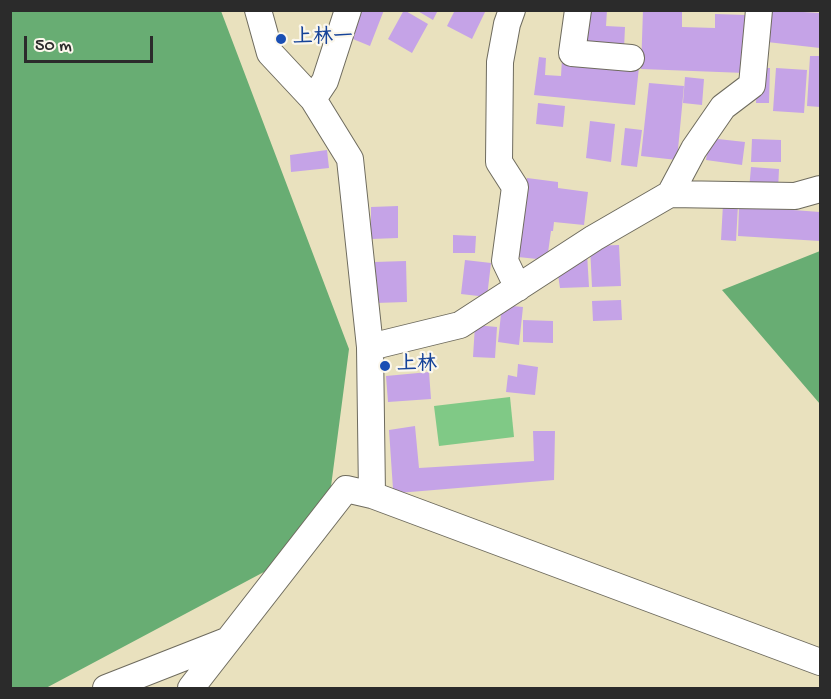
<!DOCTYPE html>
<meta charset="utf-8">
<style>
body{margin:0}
#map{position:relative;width:831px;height:699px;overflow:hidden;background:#e9e1be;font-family:"Gochi Hand",sans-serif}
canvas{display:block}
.frame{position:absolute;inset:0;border:12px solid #2b2b2b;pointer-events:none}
.scale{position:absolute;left:24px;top:36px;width:129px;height:27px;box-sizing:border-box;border:3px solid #2b2b2b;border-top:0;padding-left:8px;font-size:18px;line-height:21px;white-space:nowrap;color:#2b2b2b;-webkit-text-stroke:4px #fbf7ec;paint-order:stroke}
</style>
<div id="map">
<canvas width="831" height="699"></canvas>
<div class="frame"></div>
<div class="scale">50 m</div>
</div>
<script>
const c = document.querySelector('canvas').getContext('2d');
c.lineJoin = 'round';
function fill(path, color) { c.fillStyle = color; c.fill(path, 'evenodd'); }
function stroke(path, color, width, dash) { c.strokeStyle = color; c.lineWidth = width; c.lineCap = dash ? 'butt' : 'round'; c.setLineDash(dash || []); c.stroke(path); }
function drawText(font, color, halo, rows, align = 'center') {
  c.font = font + ' "Gochi Hand","LXGW WenKai TC",sans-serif'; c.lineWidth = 4.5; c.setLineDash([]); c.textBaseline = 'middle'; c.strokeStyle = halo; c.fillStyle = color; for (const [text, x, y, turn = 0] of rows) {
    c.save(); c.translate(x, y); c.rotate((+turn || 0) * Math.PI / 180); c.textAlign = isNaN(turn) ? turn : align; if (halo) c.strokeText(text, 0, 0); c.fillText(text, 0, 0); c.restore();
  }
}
const green = new Path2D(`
 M510,397L514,437L439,446L434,406Z`);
const forest = new Path2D(`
 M10,11H221L349,349L324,540L46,688H11Z
 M820,251V404L722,290Z`);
const building = new Path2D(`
 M358,10H384L370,46L348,37Z
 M404,10L428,24L412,53L388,39Z
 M416,10H438L433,20Z
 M455,10H486L472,39L447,26Z
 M581,10H607L606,26L625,27L624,49L579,47Z
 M643,10H682V27L715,28V14L746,15L745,73L641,69Z
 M770,10L820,13V48L767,42Z
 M810,56H820V107L807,106Z
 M539,57L546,58L545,75L561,76L562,59L639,67L635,105L534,95Z
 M758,68H770L769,103H756Z
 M776,68L807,70L804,113L773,111Z
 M685,77L704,79L702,105L683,103Z
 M649,83L684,86L677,160L641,156Z
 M538,103L565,106L563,127L536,124Z
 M590,121L615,124L611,162L586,158Z
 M625,128L642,130L637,167L621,165Z
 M709,138L745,142L742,165L706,160Z
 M752,139L781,140V162H751Z
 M327,150L329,168L291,172L290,155Z
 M751,167L779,169L778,191L749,190Z
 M527,178L558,182V188L588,192L584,225L554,222L553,231H551L547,260L518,257Z
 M723,204L738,205L736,241L721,240Z
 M398,206V238L371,239V207Z
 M739,206L820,212V241L738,236Z
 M453,235L476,236L475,253H453Z
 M619,245L621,286L592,287L590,246Z
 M587,253L589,287L560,288L557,268Z
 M465,260L491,263L487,297L461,294Z
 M406,261L407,302L375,303L374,262Z
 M621,300L622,320L593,321L592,301Z
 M502,305L523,307L519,345L498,342Z
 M523,320L553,321V343L523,342Z
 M475,325L497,327L495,358L473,357Z
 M518,364L538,367L535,395L506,392L508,375L517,377Z
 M429,372L431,399L388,402L386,376Z
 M415,426L419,468L534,461L533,431H555L554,480L398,493L393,489L389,430Z`);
const minor = new Path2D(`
 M258,10L270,53L313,99L350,159L370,347L372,495
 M512,10L507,24L500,62L499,162L515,187L505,261L518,288
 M578,10L572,53L631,58
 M313,99L325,81L348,10
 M670,194L694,149L723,107L752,85L759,10
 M370,347L460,325L594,238L670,194L795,196L820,189
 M106,688L226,641
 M191,688L346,489L372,495L820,662`);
const markers = [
 [281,39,6,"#1a4fb4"],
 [385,366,6,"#1a4fb4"]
];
const transitNames = [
 ["上林一",293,39],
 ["上林",397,366]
];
fill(green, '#80c986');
fill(forest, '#68ad73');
fill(building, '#c5a3e7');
stroke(minor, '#6e6b5e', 28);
stroke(minor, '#fff', 26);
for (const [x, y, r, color] of markers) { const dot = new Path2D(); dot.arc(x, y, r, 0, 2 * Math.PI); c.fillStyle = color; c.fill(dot); stroke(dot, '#fbf7ec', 2); }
drawText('bold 20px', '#164399', '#fbf7ec', transitNames, 'left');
</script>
